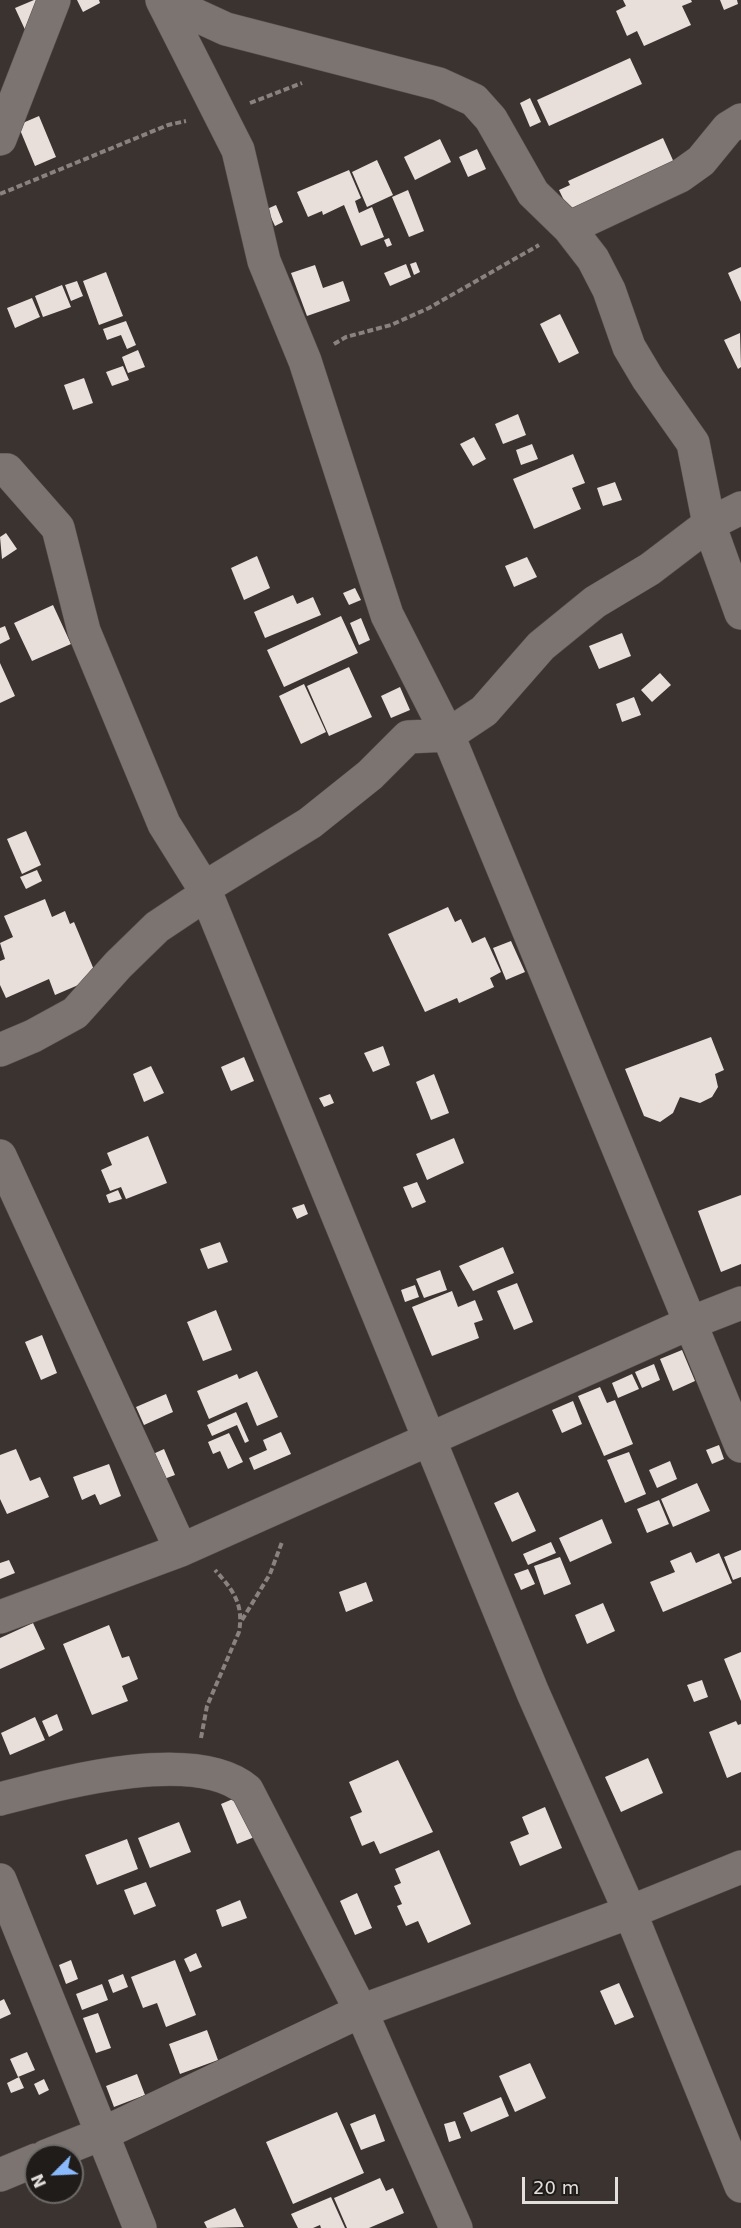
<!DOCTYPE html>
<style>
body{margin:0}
#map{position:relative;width:741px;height:2228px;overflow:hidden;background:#3b3330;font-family:"DejaVu Sans",sans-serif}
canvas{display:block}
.north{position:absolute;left:24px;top:2144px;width:60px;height:60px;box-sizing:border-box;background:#1f1c1a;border:2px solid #6d6a68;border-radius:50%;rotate:246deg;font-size:16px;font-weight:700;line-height:24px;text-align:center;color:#e3dfdc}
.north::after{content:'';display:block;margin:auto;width:21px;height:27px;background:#8abafc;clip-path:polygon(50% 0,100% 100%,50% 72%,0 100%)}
.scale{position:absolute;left:522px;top:2177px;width:96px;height:27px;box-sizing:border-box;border:3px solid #e3dfdc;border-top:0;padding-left:8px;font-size:18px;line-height:21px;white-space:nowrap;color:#e3dfdc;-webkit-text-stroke:4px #1f1c1a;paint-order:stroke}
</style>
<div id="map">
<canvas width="741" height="2228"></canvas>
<div class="north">N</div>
<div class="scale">20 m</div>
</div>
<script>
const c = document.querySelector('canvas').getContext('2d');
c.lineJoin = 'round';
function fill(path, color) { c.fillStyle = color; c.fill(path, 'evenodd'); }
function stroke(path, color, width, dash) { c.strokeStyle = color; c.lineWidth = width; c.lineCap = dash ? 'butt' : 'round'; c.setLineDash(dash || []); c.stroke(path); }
const building = new Path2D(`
 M34,0H42L27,34L15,8Z
 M77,0H99L100,3L83,12Z
 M623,0H691L692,2L682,6L691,25L644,46L637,31L627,36L616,11L626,6Z
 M720,0H737L738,4L724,10Z
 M630,58L642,84L549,126L537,100Z
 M530,98L541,122L530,127L520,103Z
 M39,116L56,157L35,166L18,125Z
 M663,138L676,167L571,215L559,190L570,185L568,181Z
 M440,139L451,162L415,180L404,157Z
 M477,149L486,169L468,177L459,157Z
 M377,160L393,195L367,207L352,172Z
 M349,170L361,198L355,201L359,213L372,207L384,237L361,246L344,205L323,215L322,211L308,217L297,192Z
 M408,190L424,231L409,237L392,197Z
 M276,205L283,222L275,226L267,209Z
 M389,238L392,245L387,247L384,240Z
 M416,262L420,272L414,275L410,264Z
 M406,264L411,277L390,286L384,273Z
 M315,265L323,288L343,281L350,301L307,316L291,273Z
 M741,267V302L728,273Z
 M106,272L123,316L99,325L83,281Z
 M77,281L83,296L71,301L65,285Z
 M62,285L71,307L43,317L35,296Z
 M32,298L40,317L15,328L7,308Z
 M560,314L579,353L559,363L540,324Z
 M126,321L136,345L127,349L121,335L107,340L103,329Z
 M740,333L741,367L738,369L724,340Z
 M138,350L145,367L128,373L122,357Z
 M123,366L129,380L112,386L106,372Z
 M84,378L93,403L73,410L64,385Z
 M518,414L526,435L503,444L495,424Z
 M474,437L486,459L473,466L460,444Z
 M532,444L538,459L521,465L516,450Z
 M573,454L585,483L572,488L581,509L534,529L513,479Z
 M615,482L622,500L603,506L597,488Z
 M6,533L17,549L2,559L0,537Z
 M257,556L270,588L244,600L231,568Z
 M527,557L537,577L514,587L505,566Z
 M355,588L361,600L349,605L343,593Z
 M293,595L297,604L313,597L321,615L265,638L254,612Z
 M53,605L71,644L32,661L14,623Z
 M341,616L358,653L284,687L267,650Z
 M361,618L370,640L359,645L350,623Z
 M5,626L10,639L0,644V628Z
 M622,633L631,656L599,669L589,646Z
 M0,663L15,696L0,703Z
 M349,667L372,717L329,736L307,686Z
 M660,673L671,685L652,702L641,690Z
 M304,684L326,732L301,744L279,696Z
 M400,687L410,710L391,718L381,696Z
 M634,697L641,715L622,722L616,704Z
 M26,831L41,865L22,874L7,839Z
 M37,870L42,881L26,889L20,877Z
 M45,899L52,917L65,911L70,924L74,922L97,977L55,995L49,979L6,998L0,985V961L5,959L0,943L13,937L4,916Z
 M448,907L455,922L461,919L472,943L485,937L501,972L490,978L494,987L459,1003L457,998L425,1012L388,934Z
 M511,941L525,972L506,980L493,948Z
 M711,1037L724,1070L715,1074L718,1087L712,1097L700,1103L680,1097L673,1113L660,1122L644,1116L625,1069Z
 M383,1046L390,1065L373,1072L364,1053Z
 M244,1057L254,1081L231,1091L221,1067Z
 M151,1066L164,1093L144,1102L133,1074Z
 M434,1074L449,1113L431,1120L416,1082Z
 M330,1094L334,1103L324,1107L319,1098Z
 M148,1136L167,1183L126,1199L121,1187L110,1191L101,1170L112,1165L107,1153Z
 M454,1138L464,1163L427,1180L416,1154Z
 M417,1182L426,1202L412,1208L403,1187Z
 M118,1190L122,1199L109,1203L106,1195Z
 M741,1195V1264L721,1272L698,1211Z
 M304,1204L308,1214L297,1219L292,1208Z
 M220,1242L228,1262L208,1269L200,1249Z
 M503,1247L514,1273L473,1291L459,1266Z
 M440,1270L447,1290L424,1298L416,1279Z
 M517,1283L533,1322L514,1330L497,1291Z
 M415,1285L419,1297L405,1302L401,1290Z
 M452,1291L458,1307L475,1300L483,1320L474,1323L479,1338L432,1356L412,1307Z
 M216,1310L232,1350L203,1361L187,1322Z
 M42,1335L57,1373L41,1380L25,1342Z
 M682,1350L695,1381L673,1391L660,1359Z
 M654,1364L660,1380L642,1388L635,1372Z
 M257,1371L278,1417L257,1426L247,1402L209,1419L197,1391L237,1374L239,1379Z
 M632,1374L639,1389L618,1398L612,1383Z
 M600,1387L607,1403L615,1400L633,1444L604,1456L578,1396Z
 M166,1394L173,1412L144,1425L136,1407Z
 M573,1401L582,1424L562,1433L552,1410Z
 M236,1412L249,1441L245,1443L237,1425L212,1436L207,1425Z
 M281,1432L291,1454L254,1470L249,1458L267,1450L263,1440Z
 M229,1433L243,1462L228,1469L220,1451L213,1454L208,1442Z
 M719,1445L724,1459L712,1464L706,1450Z
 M16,1449L30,1481L40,1477L49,1497L7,1514L0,1499V1455Z
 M164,1449L175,1475L164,1479L153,1454Z
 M629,1452L646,1494L625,1503L607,1460Z
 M670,1461L677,1479L657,1488L649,1470Z
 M109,1464L121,1496L100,1505L95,1494L82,1500L73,1477Z
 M697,1483L710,1511L673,1527L661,1499Z
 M518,1492L536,1531L512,1542L494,1503Z
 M659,1500L669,1524L647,1533L637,1509Z
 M602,1519L612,1543L570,1562L559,1538Z
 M551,1542L556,1553L528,1565L523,1554Z
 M741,1550V1577L733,1580L724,1557Z
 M691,1552L696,1563L719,1553L732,1583L663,1612L650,1582L675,1572L670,1561Z
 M560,1557L571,1584L544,1595L534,1566Z
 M9,1560L15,1573L0,1579V1563Z
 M528,1569L535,1584L521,1590L514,1574Z
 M366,1582L373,1601L346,1612L339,1592Z
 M603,1603L615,1631L587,1644L575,1615Z
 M33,1623L45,1649L0,1669V1638Z
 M109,1625L122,1658L129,1656L138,1679L122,1686L128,1701L92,1715L63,1644Z
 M741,1652V1701L724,1659Z
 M702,1680L708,1697L694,1702L687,1685Z
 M57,1714L63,1730L49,1737L42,1721Z
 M35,1717L45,1740L10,1755L1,1733Z
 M736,1721L738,1725L741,1724V1772L727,1778L709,1732Z
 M648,1758L663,1793L621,1812L605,1777Z
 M398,1760L433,1832L380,1854L374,1841L362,1846L350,1817L362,1812L349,1782Z
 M240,1796L257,1836L237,1844L221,1804Z
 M545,1807L562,1848L520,1866L510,1842L529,1834L522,1817Z
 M179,1822L191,1852L150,1868L138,1838Z
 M127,1839L138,1869L97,1885L85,1855Z
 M439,1850L471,1924L428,1943L418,1921L406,1926L397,1906L402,1904L394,1886L401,1883L395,1869Z
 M146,1882L156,1906L134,1915L124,1890Z
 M357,1893L372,1928L355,1935L340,1901Z
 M240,1900L247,1918L222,1927L216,1910Z
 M196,1953L202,1967L190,1972L184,1959Z
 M71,1960L78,1979L66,1984L59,1965Z
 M175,1960L196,2015L166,2027L157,2003L143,2008L131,1977Z
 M123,1974L128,1987L113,1993L108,1980Z
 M619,1983L634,2017L615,2025L600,1991Z
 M102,1984L108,2000L82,2010L76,1994Z
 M4,1999L11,2014L0,2019V2001Z
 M98,2013L111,2048L96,2053L83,2018Z
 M207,2030L218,2060L180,2074L169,2044Z
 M27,2052L35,2070L18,2077L10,2059Z
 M530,2063L546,2098L515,2112L499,2076Z
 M137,2074L145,2095L114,2107L106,2086Z
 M19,2077L24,2088L11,2093L7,2083Z
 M44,2079L49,2090L39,2095L34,2084Z
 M501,2097L509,2116L471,2132L463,2113Z
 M337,2112L364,2173L293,2204L266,2142Z
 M375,2114L385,2141L361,2150L350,2124Z
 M455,2121L461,2138L449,2142L444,2124Z
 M380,2178L386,2191L393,2188L404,2213L369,2228H347L334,2198Z
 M331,2197L345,2228H321L320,2225L313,2228H298L291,2214Z
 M235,2208L244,2227L207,2228L204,2222Z`);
const path = new Path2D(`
 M250,103L302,83
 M0,194L168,125L186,121
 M334,344L346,337L391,325L429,308L539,245
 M242,1620L270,1574L282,1542
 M201,1738L207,1706L239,1632C244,1604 233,1590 215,1570`);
const minor = new Path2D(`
 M162,0L238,150L264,261L305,361L387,615L448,735L741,1446
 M163,0L226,29L439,84L474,100L491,119L533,193L569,228L593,259L609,290L629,347L648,379L693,443L709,524L741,613
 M0,139L54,0
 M569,228L680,176L701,161L728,128L741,120
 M0,470H7L58,528L84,631L164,824L204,888L533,1693L630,1912L741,2186
 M0,1050L33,1036L75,1013L118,965L157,927L202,897L204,888L310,823L370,775L408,737L448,735L484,711L541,646L595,602L650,569L709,524L741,508
 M0,1156L181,1550
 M0,1617L181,1550L690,1323L741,1303
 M0,1799C61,1783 195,1746 247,1790L361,2011L456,2228
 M0,1880L140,2228
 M46,2156L104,2133L361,2011L630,1912L741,1867
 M0,2175L36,2160`);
fill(building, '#e8deda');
stroke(minor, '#58524f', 34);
stroke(path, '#89827f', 4, [6, 3]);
stroke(minor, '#7c7470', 33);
</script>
